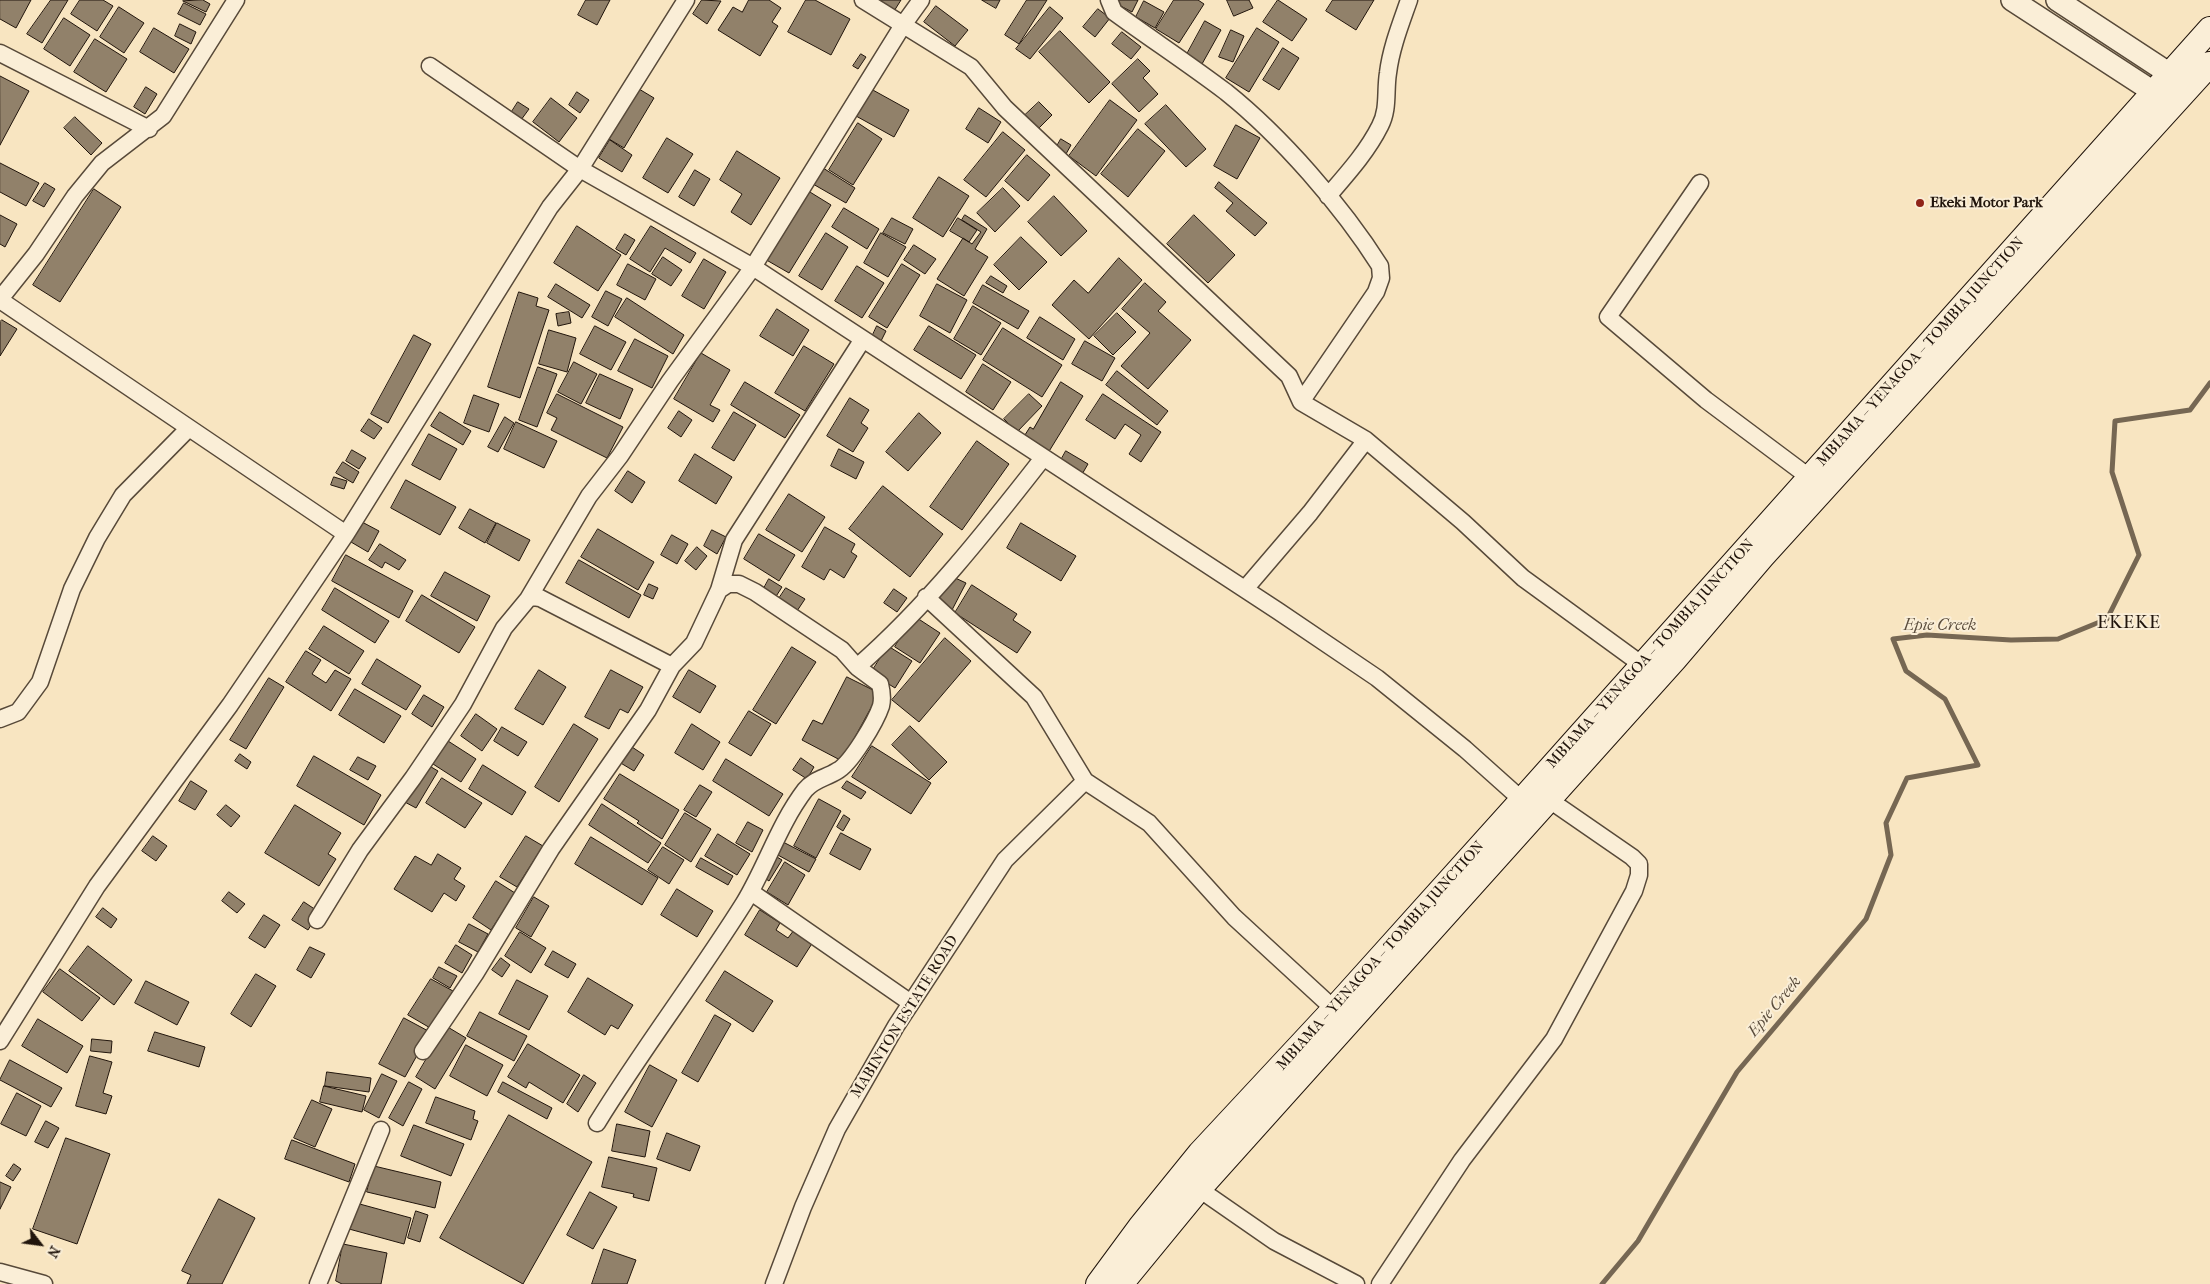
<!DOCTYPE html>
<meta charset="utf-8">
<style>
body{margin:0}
#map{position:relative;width:2210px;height:1284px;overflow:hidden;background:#f8e5c1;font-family:"IM FELL French Canon",serif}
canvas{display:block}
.north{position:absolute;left:15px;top:1219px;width:50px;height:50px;-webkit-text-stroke:4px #faeed7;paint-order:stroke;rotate:120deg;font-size:14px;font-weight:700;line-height:20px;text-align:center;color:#21150c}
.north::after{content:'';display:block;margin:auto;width:18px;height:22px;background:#21150c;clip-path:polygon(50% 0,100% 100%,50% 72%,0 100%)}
</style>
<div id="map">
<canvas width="2210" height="1284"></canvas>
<div class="north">N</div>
</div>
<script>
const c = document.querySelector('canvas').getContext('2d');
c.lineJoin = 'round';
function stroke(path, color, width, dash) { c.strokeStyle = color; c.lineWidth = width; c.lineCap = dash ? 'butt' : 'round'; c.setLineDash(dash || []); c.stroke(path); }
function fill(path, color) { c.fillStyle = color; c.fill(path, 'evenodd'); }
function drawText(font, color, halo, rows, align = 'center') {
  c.font = font + ' "IM FELL French Canon",serif'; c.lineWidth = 4; c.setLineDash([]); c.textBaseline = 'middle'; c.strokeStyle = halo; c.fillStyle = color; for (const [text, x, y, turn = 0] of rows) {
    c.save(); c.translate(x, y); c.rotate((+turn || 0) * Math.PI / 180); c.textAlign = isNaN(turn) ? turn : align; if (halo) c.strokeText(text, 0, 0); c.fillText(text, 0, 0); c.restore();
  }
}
const stream = new Path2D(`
 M1602,1284L1638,1241L1737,1072L1866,919L1891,855L1886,823L1907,778L1978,765L1945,699L1906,671L1893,639L1927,635L2011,640L2058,639L2107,619L2139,555L2112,472L2115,421L2190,410L2210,383`);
const building = new Path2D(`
 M0,0H31L16,28L0,19Z
 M51,0H68L42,43L27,34Z
 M80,0H103L113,6L97,31L71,14Z
 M203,0L210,4L206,12L183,1Z
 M586,0H610L597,25L578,15Z
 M702,0L721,1L707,24L693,14Z
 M749,0H769L781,8L772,22L778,26L760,56L718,30L733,7L742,12Z
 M806,0H815L850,19L831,55L788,32Z
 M882,0H901L891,16L878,8Z
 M982,0H1000L996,8Z
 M1027,0H1047L1019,44L1005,35Z
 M1116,0H1138L1132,12L1115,3Z
 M1174,0H1198L1204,4L1179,43L1156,29Z
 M1227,0H1249L1253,8L1234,16Z
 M1278,0L1307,19L1292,41L1263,22Z
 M1333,0H1374L1356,30L1326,11Z
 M1144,1L1164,12L1155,28L1136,17Z
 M184,3L206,14L200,25L178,14Z
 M936,6L968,30L955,46L924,22Z
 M119,7L144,23L124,53L100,37Z
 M1050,7L1063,18L1030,59L1016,49Z
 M1098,9L1110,18L1095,37L1083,27Z
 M64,18L90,35L70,66L44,49Z
 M1205,21L1221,30L1202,64L1186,56Z
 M180,24L196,32L191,44L175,36Z
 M154,28L189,49L174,73L140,52Z
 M1257,28L1279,42L1249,92L1226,78Z
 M1231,30L1244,36L1233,62L1219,57Z
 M1060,31L1110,82L1089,103L1039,52Z
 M1122,32L1141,47L1131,59L1112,44Z
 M95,39L127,59L106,92L74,72Z
 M1283,48L1299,58L1279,90L1263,80Z
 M861,54L866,57L858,69L853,66Z
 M1138,59L1150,71L1143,78L1158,94L1139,112L1112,84Z
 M0,76L29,91L0,145Z
 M146,87L157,94L145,114L134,107Z
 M639,89L654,98L624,148L609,139Z
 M871,89L909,110L894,137L856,116Z
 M577,92L589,100L580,113L569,105Z
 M551,98L577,118L559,142L533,122Z
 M1110,100L1137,120L1096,176L1069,156Z
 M518,102L529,109L521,120L511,113Z
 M1039,102L1052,115L1036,131L1023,117Z
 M1166,105L1206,149L1186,167L1145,124Z
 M979,108L1001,122L988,143L966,129Z
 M75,117L102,143L91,155L64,128Z
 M858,123L882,139L853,185L829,170Z
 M1236,125L1260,138L1237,179L1214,166Z
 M1138,129L1165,151L1128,197L1101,174Z
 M1003,132L1025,150L986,197L964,180Z
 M667,138L693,154L668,193L643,178Z
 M1061,139L1071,145L1066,154L1056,148Z
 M610,140L632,155L622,172L599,158Z
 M737,151L780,178L751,225L731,212L742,194L720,180Z
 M1027,155L1050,175L1028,201L1005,181Z
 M0,163L39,183L26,206L0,192Z
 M823,168L855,188L846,203L813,184Z
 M695,170L710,179L694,206L679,197Z
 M939,177L969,196L943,237L913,218Z
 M1219,182L1267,223L1255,236L1226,211L1233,203L1215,188Z
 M45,183L55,189L44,207L33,201Z
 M1003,188L1020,206L995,232L977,213Z
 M94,189L121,207L60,302L33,285Z
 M805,189L831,205L789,273L763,258Z
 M1054,196L1087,231L1061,256L1028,222Z
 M844,208L879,229L867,249L832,227Z
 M0,215L17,224L5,247L0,244Z
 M965,215L987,229L975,249L988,257L964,296L937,279L963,238L972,244L981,232L962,220Z
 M1194,215L1235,255L1208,283L1167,244Z
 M892,218L913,229L905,244L883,233Z
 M958,218L977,230L969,242L950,231Z
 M577,226L621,255L598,291L554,263Z
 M651,226L696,253L690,263L665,248L650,272L630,259Z
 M826,233L848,247L822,290L799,276Z
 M881,233L906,247L888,277L864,263Z
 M625,234L635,240L626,255L616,249Z
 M1021,237L1047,262L1019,290L994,265Z
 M914,245L936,259L925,274L904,260Z
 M663,257L682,270L671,286L652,274Z
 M1119,258L1142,280L1089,339L1052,305L1074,280L1088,293Z
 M704,259L726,272L704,309L682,296Z
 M628,264L656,279L645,300L617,285Z
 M902,264L920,275L887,328L869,317Z
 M857,266L884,283L862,318L835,301Z
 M991,276L1007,286L1003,293L986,283Z
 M1145,283L1166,302L1158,311L1191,340L1148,389L1121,366L1150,333L1122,309Z
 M556,284L590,305L582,318L548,297Z
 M937,284L967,300L950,333L920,316Z
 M983,285L1029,311L1018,329L973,303Z
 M606,291L622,299L608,326L592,317Z
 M519,292L538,298L536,306L549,310L520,398L488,387Z
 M627,298L684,335L673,354L615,317Z
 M973,306L1001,323L981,355L954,339Z
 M777,309L809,330L793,356L760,336Z
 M569,312L571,323L558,326L556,314Z
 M1117,313L1136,332L1113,355L1094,336Z
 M1040,317L1075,339L1063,360L1027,338Z
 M2,320L17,329L0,356V322Z
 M595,326L626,342L611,370L580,354Z
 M877,326L886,331L880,343L871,339Z
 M929,326L976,355L961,379L914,350Z
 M1003,328L1062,365L1042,397L983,360Z
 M549,330L576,338L567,372L539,364Z
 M414,335L431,344L388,423L371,414Z
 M635,339L668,356L652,388L618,371Z
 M1085,341L1115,358L1102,381L1072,364Z
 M804,346L834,364L805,411L775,393Z
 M701,353L730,370L710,405L720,410L713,422L674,399Z
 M574,362L597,374L581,404L558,392Z
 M983,364L1011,382L993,410L966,392Z
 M538,367L557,374L537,427L519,420Z
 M1117,371L1168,411L1157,425L1106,385Z
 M600,374L633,389L620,419L586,403Z
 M745,382L800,415L785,438L731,405Z
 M1061,382L1083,396L1048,453L1023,438L1030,427L1033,429Z
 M557,394L623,427L607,458L551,430L557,418L547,413Z
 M1029,394L1042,406L1017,432L1004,419Z
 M1103,394L1161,432L1141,462L1129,454L1141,435L1125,424L1115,439L1086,420Z
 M474,395L499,404L489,432L464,423Z
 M850,398L869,410L861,423L868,428L853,452L827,436Z
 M679,411L692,420L681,437L668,428Z
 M440,412L471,431L463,445L431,426Z
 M734,412L756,425L734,461L712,448Z
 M919,413L941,433L908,471L886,452Z
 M505,417L514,423L498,452L488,447Z
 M369,419L382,428L374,439L361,431Z
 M516,422L557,441L544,468L504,449Z
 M429,434L457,449L440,480L412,465Z
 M977,441L1009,464L962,530L930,507Z
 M839,449L864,462L856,479L831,466Z
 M352,450L366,458L359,469L346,461Z
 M1066,451L1088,464L1081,476L1060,462Z
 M695,454L732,477L716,504L679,481Z
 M343,462L359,472L353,483L336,473Z
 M628,471L645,482L632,503L615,491Z
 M334,477L347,481L344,489L331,485Z
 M406,480L456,507L440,535L391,508Z
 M883,486L943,534L910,577L849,529Z
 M789,494L825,517L802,552L766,530Z
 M470,509L496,523L485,543L459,528Z
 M362,522L379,531L368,552L351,542Z
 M497,523L530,540L519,561L487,543Z
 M1021,523L1076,556L1061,581L1007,548Z
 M825,527L855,544L851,552L857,556L844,578L830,569L824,580L802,567Z
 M598,529L654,562L638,590L581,557Z
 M712,530L726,537L717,554L704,546Z
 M759,534L795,555L779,581L744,559Z
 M672,535L688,544L677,564L661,555Z
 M380,544L406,560L399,570L385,562L382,568L369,560Z
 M697,547L707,556L696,570L685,561Z
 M346,555L413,591L399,618L332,581Z
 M579,560L641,595L629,618L566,583Z
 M445,572L490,596L477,621L431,596Z
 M951,576L966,583L952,610L938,602Z
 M769,579L782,587L775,598L763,590Z
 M649,584L658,588L653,599L644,595Z
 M972,585L1017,614L1013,620L1031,632L1017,653L955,613Z
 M335,588L389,621L375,643L322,610Z
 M786,588L805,599L795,614L776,603Z
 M894,589L907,598L897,612L884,603Z
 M422,595L475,627L459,653L406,621Z
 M914,616L940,633L920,663L895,647Z
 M324,626L364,651L349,674L309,649Z
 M945,638L971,661L919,722L892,700Z
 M888,646L912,661L895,688L871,673Z
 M792,647L816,662L776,724L753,710Z
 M306,651L321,660L312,674L326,683L335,670L351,679L331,711L286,682Z
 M377,659L421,686L406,710L362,684Z
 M539,670L566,687L543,725L515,709Z
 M611,670L643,687L628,713L620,709L609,729L585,717Z
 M689,670L716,686L700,713L673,697Z
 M847,677L879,693L842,761L802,740L813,720L822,724Z
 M269,678L284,687L246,749L230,740Z
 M355,689L401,716L384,743L339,715Z
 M424,695L444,707L432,727L412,714Z
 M749,711L771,724L751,756L729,743Z
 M476,714L497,729L482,751L461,736Z
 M574,724L598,739L559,802L535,787Z
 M692,724L720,742L703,770L675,753Z
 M910,726L947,762L929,780L892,745Z
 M502,727L527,742L518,756L494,741Z
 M448,741L476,759L461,782L433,764Z
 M629,745L644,755L634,771L619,762Z
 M872,746L931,783L911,814L852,777Z
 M240,754L251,762L247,769L235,761Z
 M314,756L381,795L364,825L297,786Z
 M358,757L376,766L368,780L350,770Z
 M801,758L814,767L807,779L793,770Z
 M726,759L783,794L769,816L713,781Z
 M426,764L438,771L416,808L403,801Z
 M483,765L526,792L512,815L469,789Z
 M620,774L679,810L662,839L637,823L639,821L604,799Z
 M442,778L482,803L465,828L426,803Z
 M191,781L207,791L195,810L179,801Z
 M847,781L866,792L861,799L842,788Z
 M700,785L712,792L696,817L684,810Z
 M819,799L841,811L816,858L794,846Z
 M602,804L661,843L648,863L589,825Z
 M226,805L240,816L231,827L217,815Z
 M295,805L341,833L328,854L336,859L319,886L265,853Z
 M685,813L711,829L691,862L665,845Z
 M844,815L850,819L843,831L837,827Z
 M748,822L763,830L752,852L736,843Z
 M841,833L871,849L860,870L830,854Z
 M718,834L750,854L737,875L705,856Z
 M153,836L167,846L156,861L142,851Z
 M526,836L543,846L517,887L500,877Z
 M591,837L658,878L642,905L575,864Z
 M783,842L816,859L809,872L776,854Z
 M663,847L684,860L669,884L648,870Z
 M438,854L461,868L454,879L465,886L456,901L444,893L432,912L394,889L415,856L431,865Z
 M772,854L782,860L769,881L760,875Z
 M701,858L733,876L728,885L696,867Z
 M785,862L805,875L788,905L767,892Z
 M496,881L515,893L491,930L473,918Z
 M677,889L713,911L697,937L661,915Z
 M229,892L245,904L237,913L222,901Z
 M534,897L549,906L531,937L516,928Z
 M304,902L319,912L308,930L292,920Z
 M103,908L117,919L111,928L96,917Z
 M760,910L780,923L776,930L788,938L794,930L813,942L797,967L745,935Z
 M264,915L280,925L265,948L249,938Z
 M469,924L488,934L478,952L459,942Z
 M520,932L546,948L531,973L505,956Z
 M456,945L472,955L462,973L445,963Z
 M88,946L132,980L114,1005L69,971Z
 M310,947L325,954L311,978L297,970Z
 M553,951L576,964L568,978L545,965Z
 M501,958L510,965L502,977L492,970Z
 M439,967L457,976L450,988L433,978Z
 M60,969L100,998L82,1021L43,992Z
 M725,971L773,1001L753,1032L706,1001Z
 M256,974L276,986L251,1027L231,1014Z
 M588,978L633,1005L618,1029L611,1025L605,1035L568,1012Z
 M431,979L453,991L432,1029L408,1015Z
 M517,980L548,996L529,1030L499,1014Z
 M146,981L189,1002L177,1025L135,1003Z
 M480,1012L527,1036L514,1061L467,1036Z
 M715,1015L731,1024L698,1082L682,1073Z
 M404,1018L430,1032L405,1077L379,1064Z
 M38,1019L83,1046L67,1073L22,1046Z
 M446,1026L466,1038L435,1089L416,1077Z
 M155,1032L205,1047L199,1067L148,1051Z
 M92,1039L112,1041L111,1053L91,1051Z
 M528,1044L580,1075L563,1103L529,1082L526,1088L508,1077Z
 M466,1045L503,1065L487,1096L450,1076Z
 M90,1056L112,1062L103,1093L112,1096L106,1114L76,1106Z
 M10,1060L62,1088L51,1107L0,1080Z
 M650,1065L677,1080L652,1127L625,1112Z
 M327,1072L371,1078L369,1092L325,1086Z
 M382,1074L397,1081L379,1118L364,1110Z
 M584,1075L596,1083L578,1112L567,1104Z
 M409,1082L422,1089L403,1126L389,1118Z
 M503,1082L552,1108L547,1119L498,1092Z
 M324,1086L366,1096L362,1112L320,1102Z
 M17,1093L41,1106L26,1136L1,1124Z
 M436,1097L475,1111L473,1119L478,1121L471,1140L426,1123Z
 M312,1100L332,1109L315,1147L294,1138Z
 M509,1115L592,1162L523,1284L440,1238Z
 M46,1121L59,1128L48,1148L35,1142Z
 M617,1124L650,1131L645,1157L612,1151Z
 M414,1125L464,1144L451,1176L401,1156Z
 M667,1133L700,1146L690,1171L657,1159Z
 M66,1138L110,1154L77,1244L33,1229Z
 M292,1140L355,1164L349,1182L285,1159Z
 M609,1157L657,1168L649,1201L633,1197L634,1194L602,1187Z
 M14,1164L21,1169L13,1181L6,1176Z
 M374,1166L441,1182L435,1208L367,1192Z
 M0,1182L11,1187L0,1209Z
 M590,1192L617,1207L593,1249L567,1235Z
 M219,1199L255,1218L222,1284H187L191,1275L182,1271Z
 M356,1203L411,1218L404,1244L349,1229Z
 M416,1211L428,1215L420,1242L408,1238Z
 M343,1244L387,1253L381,1284H342L336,1281Z
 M604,1249L636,1260L627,1284H592Z`);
const minor = new Path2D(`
 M863,0L971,67L1005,108L1289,376L1301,402L1366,440L1463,522L1523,578L1641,664
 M1109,0L1114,12C1151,39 1189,64 1226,92C1281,136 1342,206 1380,266L1381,278L1376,292L1301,402
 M0,53L149,129
 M430,66L580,169L753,267L1278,611L1377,678L1465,749L1522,800
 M1700,183L1608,317L1706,400L1809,477
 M1328,196C1347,174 1367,152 1380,126C1389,109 1385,91 1388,73C1391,48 1401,23 1409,0
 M0,299L36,254L75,196L102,163L163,116L236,0
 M0,300L346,534
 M1245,589L1310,513L1366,440
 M719,590L734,540L863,339
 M926,597L1034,697L1085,781L1149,823L1234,917L1334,1009
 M528,599L589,496L620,456L670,381L753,267L903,25L921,0
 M0,719L18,712L40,682L72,589L97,538L123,495L188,429
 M751,892L911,1003
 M317,920L360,850L413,778L463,704L504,628L528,599L533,597L540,598L672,666
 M0,1041L97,886L230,705L346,534L550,207L580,169L686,0
 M423,1051L475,974L551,849L648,710L672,666L694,643L719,590L728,584H739L755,592L842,650L857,667C927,606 986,531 1043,458
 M597,1123C643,1048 697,978 744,903C766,867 779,824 805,790C814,779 826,778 837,771C851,764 876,721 881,706C883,698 882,692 880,684L857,667
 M1199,1189L1274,1241L1356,1284
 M0,1272L44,1284
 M318,1284L381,1130
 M774,1284L803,1207L837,1129L896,1026L1005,860L1085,781
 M1380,1284L1462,1160L1554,1039L1634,891L1639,875V864L1632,857L1548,799`);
const tertiary = new Path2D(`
 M2012,0L2152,91L2162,106
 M2057,0L2170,74L2185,81`);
const secondary = new Path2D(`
 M1098,1284L1140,1227L1200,1153L1334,1009L1522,800L2210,29
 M1121,1284L1199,1189L1675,659L1762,557L2210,64`);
const markers = [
 [1920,203,5,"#8f2418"]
];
const poiNames = [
 ["Ekeki Motor Park",1930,203]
];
const streetNames = [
 ["MBIAMA – YENAGOA – TOMBIA JUNCTION",1921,352,-48],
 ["MBIAMA – YENAGOA – TOMBIA JUNCTION",1651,654,-48],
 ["MBIAMA – YENAGOA – TOMBIA JUNCTION",1381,956,-48],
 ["MABINTON ESTATE ROAD",905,1017,-58]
];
const waterNames = [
 ["Epie Creek",1940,626],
 ["Epie Creek",1775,1007,-50]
];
const quarterNames = [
 ["EKEKE",2129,624]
];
stroke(stream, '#766753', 5);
fill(building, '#91816a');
stroke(building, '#21150c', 1);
stroke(minor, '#574939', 19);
stroke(tertiary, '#574939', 24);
stroke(secondary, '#21150c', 26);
stroke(minor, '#faeed7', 16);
stroke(tertiary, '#faeed7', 21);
stroke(secondary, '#faeed7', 24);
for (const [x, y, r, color] of markers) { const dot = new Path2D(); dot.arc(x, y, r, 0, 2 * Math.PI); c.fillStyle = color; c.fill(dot); stroke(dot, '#faeed7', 2); }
drawText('bold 15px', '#21150c', '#faeed7', poiNames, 'left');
drawText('15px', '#21150c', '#faeed7', streetNames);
drawText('italic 16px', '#5a4c3c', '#faeed7', waterNames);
c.letterSpacing = '1px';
drawText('18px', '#21150c', '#faeed7', quarterNames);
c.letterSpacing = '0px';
</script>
